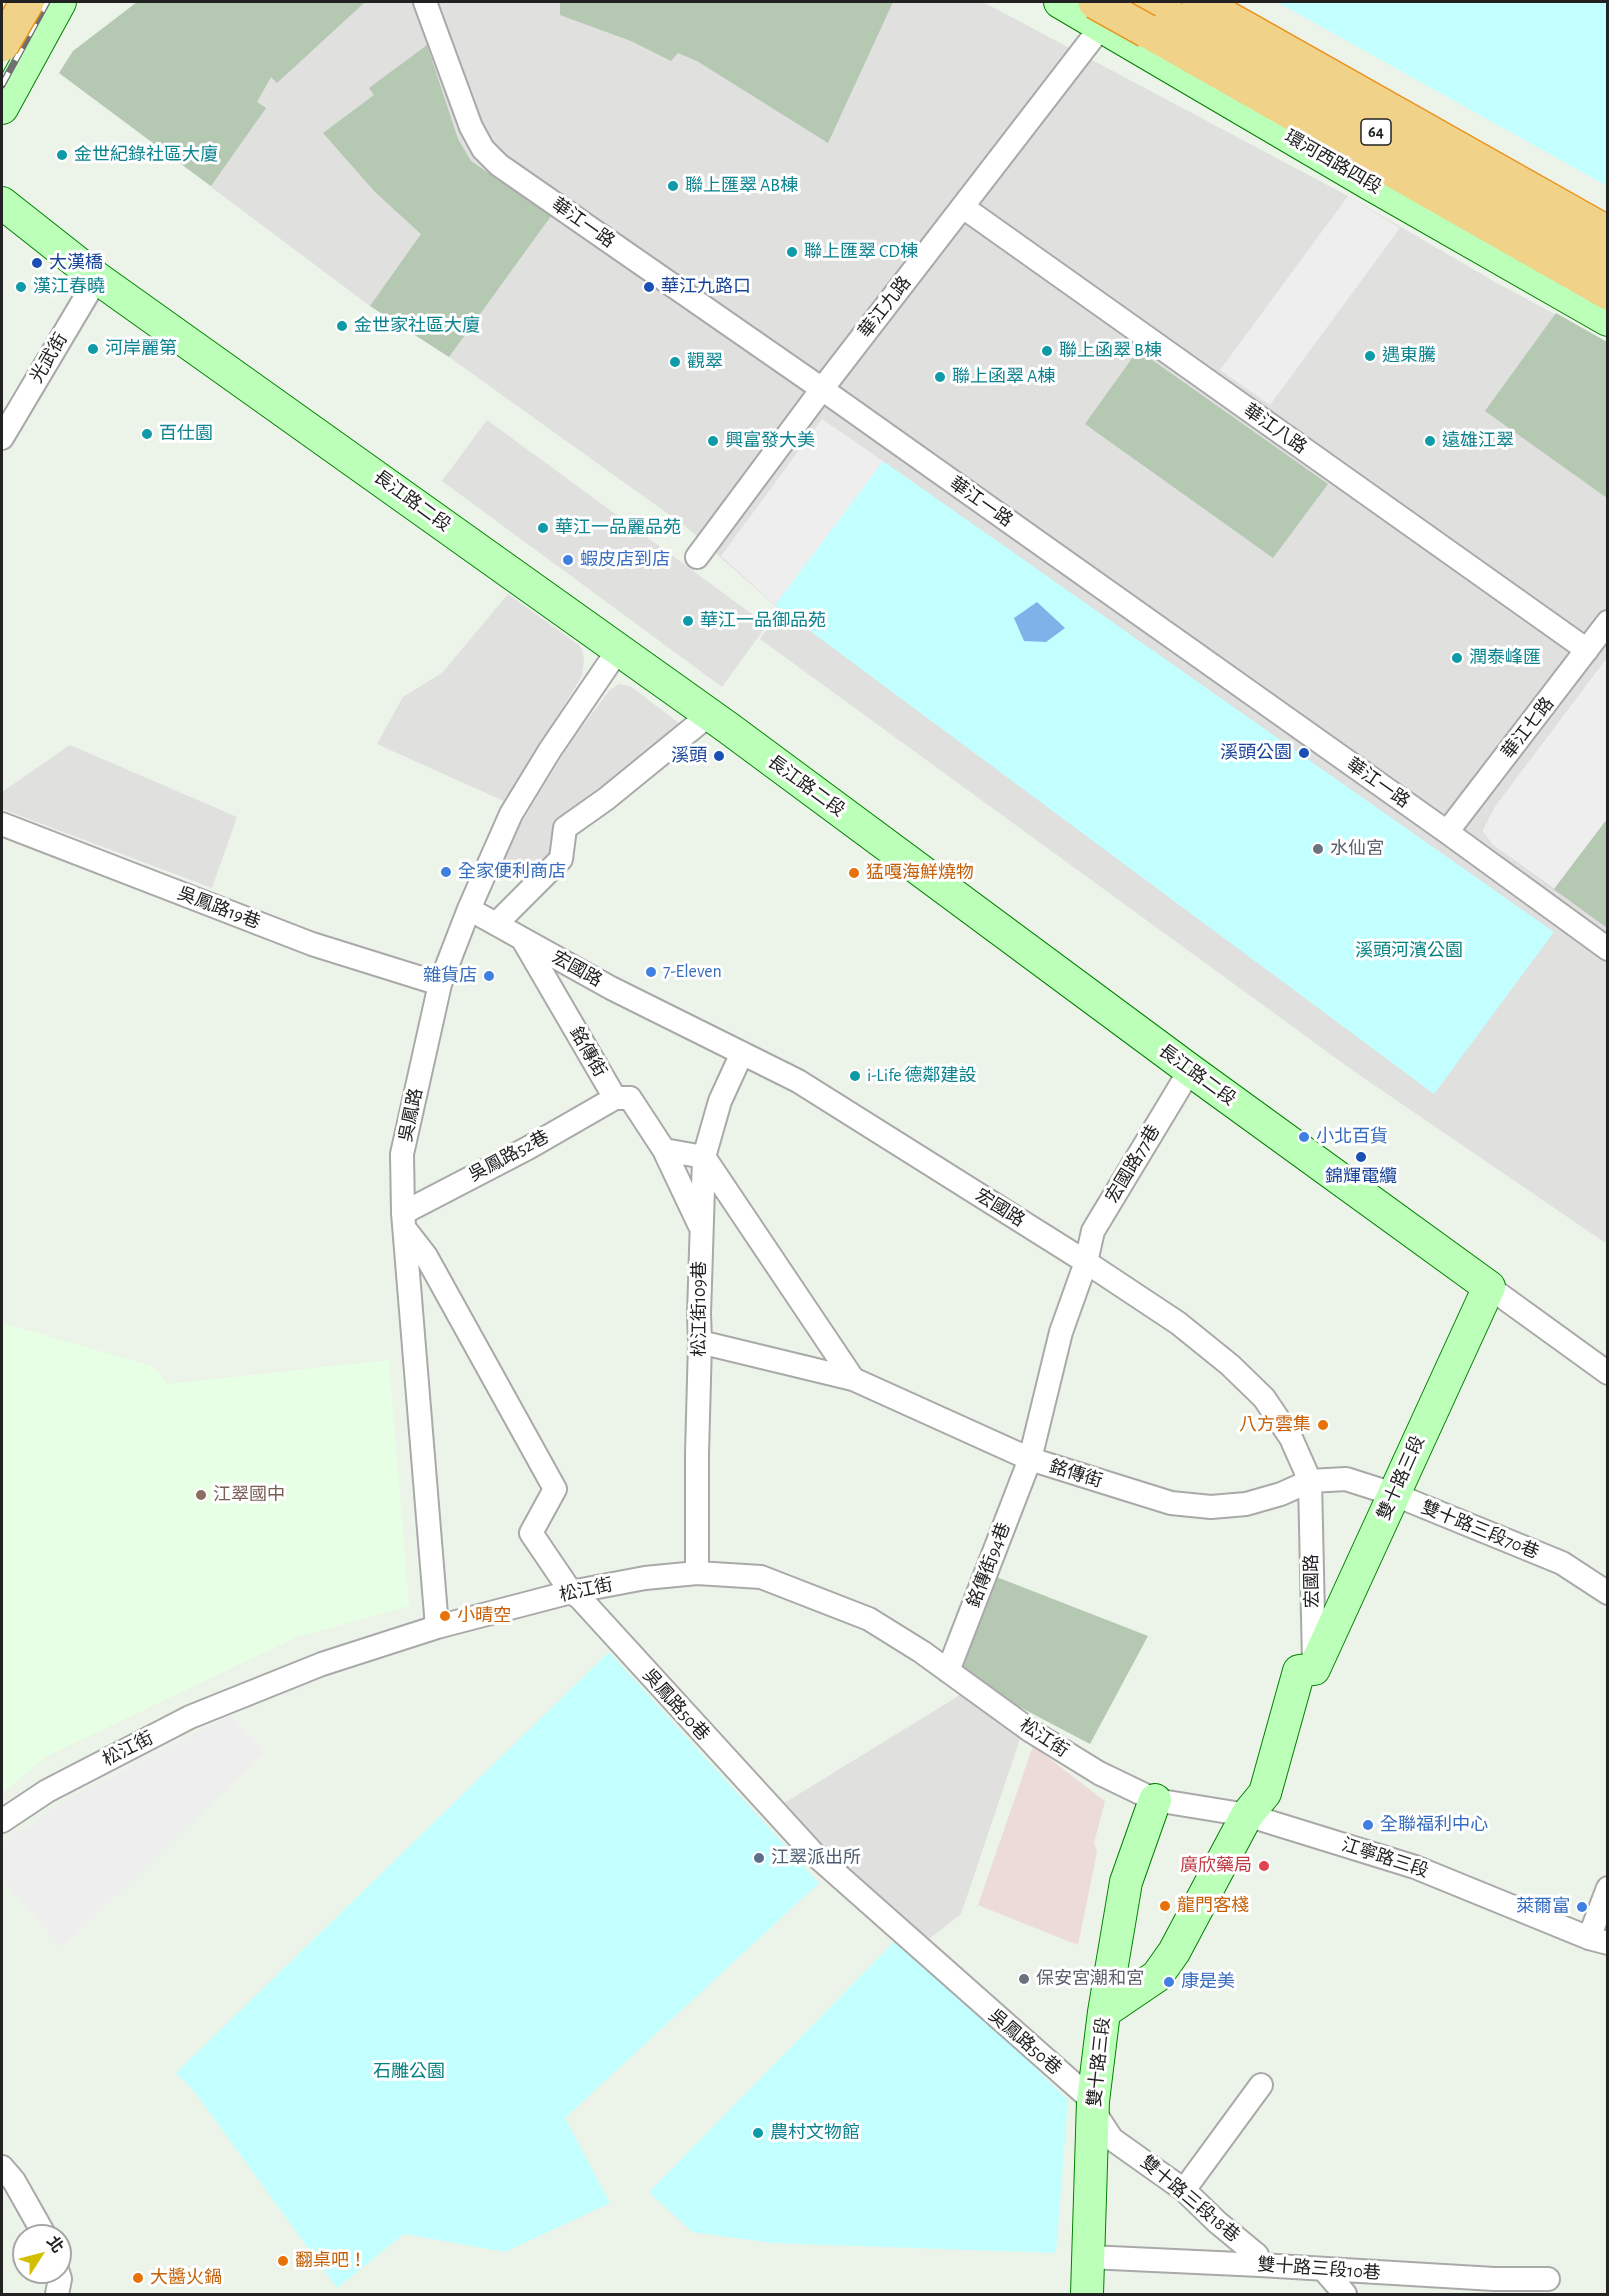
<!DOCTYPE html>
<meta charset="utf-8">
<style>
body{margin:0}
#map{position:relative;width:1609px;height:2296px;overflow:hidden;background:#ecf3e8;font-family:"Alegreya Sans","Noto Sans TC",sans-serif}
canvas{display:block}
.frame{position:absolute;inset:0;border:3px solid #222;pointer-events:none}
.north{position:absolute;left:12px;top:2224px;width:60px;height:60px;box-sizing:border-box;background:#fff;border:2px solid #a7a7a7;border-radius:50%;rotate:54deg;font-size:16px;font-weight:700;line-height:24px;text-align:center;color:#222}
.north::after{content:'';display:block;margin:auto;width:21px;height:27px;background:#d3bf00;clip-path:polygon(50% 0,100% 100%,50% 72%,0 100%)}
</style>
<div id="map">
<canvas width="1609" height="2296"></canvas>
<div class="frame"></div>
<div class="north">北</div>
</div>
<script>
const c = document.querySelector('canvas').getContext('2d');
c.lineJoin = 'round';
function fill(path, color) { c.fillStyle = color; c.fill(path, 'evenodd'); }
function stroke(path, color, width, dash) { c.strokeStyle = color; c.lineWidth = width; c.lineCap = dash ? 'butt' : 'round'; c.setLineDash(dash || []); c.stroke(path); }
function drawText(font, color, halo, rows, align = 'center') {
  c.font = font + ' "Alegreya Sans","Noto Sans TC",sans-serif'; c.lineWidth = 6; c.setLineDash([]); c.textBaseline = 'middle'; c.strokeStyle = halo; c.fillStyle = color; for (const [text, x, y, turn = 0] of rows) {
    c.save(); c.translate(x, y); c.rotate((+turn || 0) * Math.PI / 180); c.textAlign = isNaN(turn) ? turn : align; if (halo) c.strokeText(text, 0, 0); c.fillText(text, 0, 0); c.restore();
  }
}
const residential = new Path2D(`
 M138,2H983L1348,196L1495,282L1607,342V1244L1355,1072L760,639L780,610L685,526L449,357L370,306L59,73Z
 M487,420L767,625L722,687L442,481Z
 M508,594L579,645L583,652L584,661L582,676L506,802L377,744L403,697L442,673Z
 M619,684L630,686L684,727L611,785L555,858L533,880L502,863L512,838L574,737L610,690Z
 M70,745L237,817L212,888L2,809V792Z
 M965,1692L1022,1733L961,1914L925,1942L781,1805Z`);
const industrial = new Path2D(`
 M1033,1746L1105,1801L1094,1843L1097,1852L1078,1945L978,1905Z`);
const education = new Path2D(`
 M2,1323L152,1366L168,1384L389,1360L409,1606L297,1637L45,1757L2,1794Z`);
const construction = new Path2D(`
 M137,2H365L277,83L271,77L257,102L266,108L211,186L59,73L73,51Z
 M560,2H893L828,143L697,61L678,53L671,61L631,41L560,15Z
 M427,45L458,139L471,161L551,216L449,357L370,306L421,234L375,192L323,133L374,95L369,88Z
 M1556,313L1607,342V498L1485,411Z
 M1138,350L1328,484L1273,558L1085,424Z
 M1607,657V928L1493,845L1482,831L1495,806Z
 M994,1576L1148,1636L1090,1744L957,1674Z`);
const park = new Path2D(`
 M1277,2H1607V186Z
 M883,461L1554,932L1434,1094L775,605Z
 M609,1652L819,1883L565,2118L610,2203L505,2252L404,2234L337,2288L194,2091L176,2073Z
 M894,1942L1009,2042L1068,2100L1056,2253L772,2243L692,2232L649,2192Z`);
const pitch = new Path2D(`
 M1037,602L1065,628L1046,642L1024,641L1014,618Z`);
const parking = new Path2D(`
 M1348,196L1400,228L1270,405L1220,370Z
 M822,419L883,461L775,605L721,556Z
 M1607,657V819L1554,889L1493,845L1482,831L1495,806Z
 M230,1716L265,1752L62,1947L2,1879V1844L73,1796Z`);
const street = new Path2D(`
 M425,2L471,127L483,149L499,165L822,389L1447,832L1608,949
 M963,207L1587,650
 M2,438L97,278
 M697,557L822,389L1111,14
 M2,824L312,944L440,984
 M1447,832L1608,622
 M469,909L611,988L798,1081L1086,1262L1178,1323L1230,1365L1264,1398L1291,1438L1310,1481L1314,1662
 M496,924L561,859L565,828L606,799L709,715
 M523,940L615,1098H630L664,1150L699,1224
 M664,1150L704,1157L853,1379
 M403,1213L528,1148L615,1098
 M405,1229L426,1256L555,1489L531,1533L571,1592L580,1598L813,1853L1093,2101
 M1489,1287L1608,1373
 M700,1342L853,1379L1030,1459L1171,1503L1211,1507L1246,1504L1281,1494L1310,1481L1346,1479L1393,1494L1562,1563L1608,1593
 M697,1573V1454L700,1342L699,1314L704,1157L720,1101L742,1053
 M437,1627L403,1213L402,1154L440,984L469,909L511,814L550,750L618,650
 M948,1671L1030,1459L1061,1332L1086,1262L1093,1231L1190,1070
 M2,1821L47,1791L190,1717L322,1664L437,1627L571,1592L645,1578L697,1573L761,1577L869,1619L922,1652L1031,1731L1099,1773L1155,1800L1247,1815L1415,1867L1589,1938L1608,1943
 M1589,1938L1608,1888
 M1093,2110L1112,2139L1184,2190L1217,2222L1257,2255L1260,2265
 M2,2167L14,2181L45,2236
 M1184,2190L1261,2085
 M1089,2257L1260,2265L1494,2279H1548
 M1323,2269L1345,2294
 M57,2294L60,2279L58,2272`);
const secondary = new Path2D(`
 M1060,2L1370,184L1608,320
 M2,108L60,2
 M2,203L97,278L727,727L1190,1070L1489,1287L1314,1669L1299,1671L1265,1793L1247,1815L1174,1952L1157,1976L1104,2012
 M1087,2294L1093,2101L1104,2012L1126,1882L1155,1800`);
const highway = new Path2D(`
 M1145,2L1608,263
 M1199,2L1608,233
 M1147,31L1608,293`);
const rail = new Path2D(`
 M2,8L5,2
 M2,85L47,2`);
const highwayBridge = new Path2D(`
 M1095,2L1147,31
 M2,45L27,2`);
const markers = [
 [62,155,6,"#0f9aa8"],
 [673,186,6,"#0f9aa8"],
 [792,252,6,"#0f9aa8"],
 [37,263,6,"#1a4fb4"],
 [21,287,6,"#0f9aa8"],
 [649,287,6,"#1a4fb4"],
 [342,326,6,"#0f9aa8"],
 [93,349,6,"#0f9aa8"],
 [1047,351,6,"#0f9aa8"],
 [1370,356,6,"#0f9aa8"],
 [675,362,6,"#0f9aa8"],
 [940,377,6,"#0f9aa8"],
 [147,434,6,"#0f9aa8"],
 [713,441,6,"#0f9aa8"],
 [1430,441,6,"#0f9aa8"],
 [543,528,6,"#0f9aa8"],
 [568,560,6,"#3f7fe0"],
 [688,621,6,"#0f9aa8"],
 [1457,658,6,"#0f9aa8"],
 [1304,753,6,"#1a4fb4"],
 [719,756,6,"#1a4fb4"],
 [1318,849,6,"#6b7280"],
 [446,872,6,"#3f7fe0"],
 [854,873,6,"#e8710a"],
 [651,972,6,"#3f7fe0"],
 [489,976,6,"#3f7fe0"],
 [855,1076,6,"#0f9aa8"],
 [1304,1137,6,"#3f7fe0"],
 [1361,1157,6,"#1a4fb4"],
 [1323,1425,6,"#e8710a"],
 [201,1495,6,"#8d6e63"],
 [445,1616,6,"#e8710a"],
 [1368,1825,6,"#3f7fe0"],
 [759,1858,6,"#5c6f8a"],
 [1264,1866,6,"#e0444e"],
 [1165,1906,6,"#e8710a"],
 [1582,1907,6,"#3f7fe0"],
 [1024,1979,6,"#6b7280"],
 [1169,1982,6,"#3f7fe0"],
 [758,2133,6,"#0f9aa8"],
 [283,2261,6,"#e8710a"],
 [138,2278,6,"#e8710a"]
];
const shields = [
 [1376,132,30]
];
const shieldNames = [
 ["64",1376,132]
];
const cultureNames = [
 ["金世紀錄社區大廈",74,155],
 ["聯上匯翠 AB棟",685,186],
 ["聯上匯翠 CD棟",804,252],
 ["漢江春曉",33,287],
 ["金世家社區大廈",354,326],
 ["河岸麗第",105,349],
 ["聯上函翠 B棟",1059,351],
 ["遇東騰",1382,356],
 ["觀翠",687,362],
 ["聯上函翠 A棟",952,377],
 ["百仕園",159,434],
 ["興富發大美",725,441],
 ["遠雄江翠",1442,441],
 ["華江一品麗品苑",555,528],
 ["華江一品御品苑",700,621],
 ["潤泰峰匯",1469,658],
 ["i-Life 德鄰建設",867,1076],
 ["農村文物館",770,2133]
];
const streetNames = [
 ["環河西路四段",1333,162,30],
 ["華江一路",583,223,35],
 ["華江九路",885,307,-52],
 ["光武街",49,358,-59],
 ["華江八路",1275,429,35],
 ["長江路二段",412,501,36],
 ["華江一路",981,502,35],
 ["華江七路",1528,728,-52],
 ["華江一路",1378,783,35],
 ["長江路二段",806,786,36],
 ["吳鳳路19巷",219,908,21],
 ["宏國路",577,969,29],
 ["銘傳街",588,1052,60],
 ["長江路二段",1197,1075,36],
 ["吳鳳路",411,1115,-78],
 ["吳鳳路52巷",509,1156,-28],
 ["宏國路77巷",1133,1164,-59],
 ["宏國路",1000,1208,32],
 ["松江街109巷",700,1309,-90],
 ["銘傳街",1076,1474,17],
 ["雙十路三段",1401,1478,-66],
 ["雙十路三段70巷",1480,1530,22],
 ["銘傳街94巷",989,1565,-69],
 ["宏國路",1312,1581,-91],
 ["松江街",586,1590,-12],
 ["吳鳳路50巷",676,1705,48],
 ["松江街",1044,1738,33],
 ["松江街",128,1749,-27],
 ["江寧路三段",1385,1858,18],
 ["吳鳳路50巷",1025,2042,41],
 ["雙十路三段",1099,2062,-84],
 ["雙十路三段18巷",1190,2199,40],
 ["雙十路三段10巷",1319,2269,4]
];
const transitNames = [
 ["大漢橋",49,263],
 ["華江九路口",661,287],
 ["溪頭公園",1292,753,"right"],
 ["溪頭",707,756,"right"],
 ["錦輝電纜",1361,1177,"center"]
];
const shopNames = [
 ["蝦皮店到店",580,560],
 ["全家便利商店",458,872],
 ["7-Eleven",663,972],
 ["雜貨店",477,976,"right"],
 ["小北百貨",1316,1137],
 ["全聯福利中心",1380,1825],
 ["萊爾富",1570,1907,"right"],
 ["康是美",1181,1982]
];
const worshipNames = [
 ["水仙宮",1330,849],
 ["保安宮潮和宮",1036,1979]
];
const foodNames = [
 ["猛嘎海鮮燒物",866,873],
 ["八方雲集",1311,1425,"right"],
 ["小晴空",457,1616],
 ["龍門客棧",1177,1906],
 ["翻桌吧！",295,2261],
 ["大醬火鍋",150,2278]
];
const parkNames = [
 ["溪頭河濱公園",1409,951],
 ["石雕公園",409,2072]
];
const educationNames = [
 ["江翠國中",213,1495]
];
const serviceNames = [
 ["江翠派出所",771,1858]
];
const healthNames = [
 ["廣欣藥局",1252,1866]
];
fill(residential, '#e0e0df');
fill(industrial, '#ecdbd9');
fill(education, '#e7ffe4');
fill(construction, '#b4c8b2');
fill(park, '#c3fffe');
fill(pitch, '#7fb2e8');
fill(parking, '#eee');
stroke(street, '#a9a9a9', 26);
stroke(secondary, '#008102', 34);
stroke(highway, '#ec9019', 36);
stroke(street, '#fff', 22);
stroke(secondary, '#bcffb9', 32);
stroke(highway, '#f0d389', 33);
stroke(rail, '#707070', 7);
stroke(rail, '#fff', 4.5, [14]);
stroke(highwayBridge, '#ec9019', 36, []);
stroke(highwayBridge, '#f0d389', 33);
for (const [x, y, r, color] of markers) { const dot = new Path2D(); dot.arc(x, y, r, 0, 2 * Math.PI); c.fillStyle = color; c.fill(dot); stroke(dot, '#fff', 2); }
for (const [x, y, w] of shields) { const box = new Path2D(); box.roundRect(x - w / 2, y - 13, w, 26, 4.5); c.fillStyle = '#fff'; c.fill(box); stroke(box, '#222', 1.5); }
drawText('bold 16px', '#222', null, shieldNames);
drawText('18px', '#0d838f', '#fff', cultureNames, 'left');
drawText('18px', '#222', '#fff', streetNames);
drawText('18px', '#164399', '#fff', transitNames, 'left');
drawText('18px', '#366cbe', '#fff', shopNames, 'left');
drawText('18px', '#5b616d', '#fff', worshipNames, 'left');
drawText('18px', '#c56008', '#fff', foodNames, 'left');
drawText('18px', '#038281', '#fff', parkNames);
drawText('18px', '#785e54', '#fff', educationNames, 'left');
drawText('18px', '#4e5e75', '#fff', serviceNames, 'left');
drawText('18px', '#be3a42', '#fff', healthNames, 'right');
</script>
